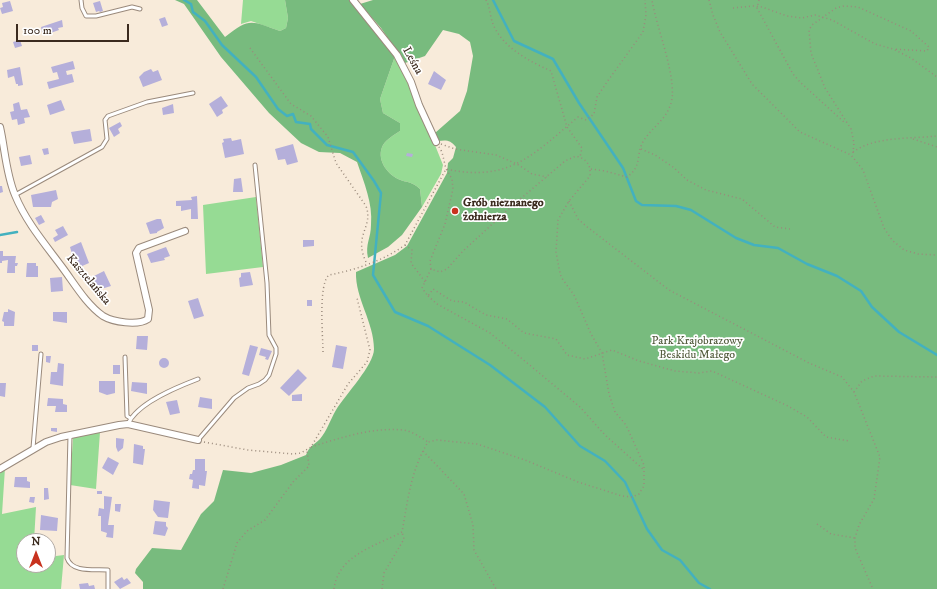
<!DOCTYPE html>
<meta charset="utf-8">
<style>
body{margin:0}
#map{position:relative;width:937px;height:589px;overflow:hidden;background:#f8ebda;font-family:"IM FELL DW Pica",serif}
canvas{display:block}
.north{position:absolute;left:16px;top:533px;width:40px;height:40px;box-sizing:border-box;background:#fff;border:1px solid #b1aaa5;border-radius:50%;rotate:0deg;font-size:11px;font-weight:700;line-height:16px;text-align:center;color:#3b2a1e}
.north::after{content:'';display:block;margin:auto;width:14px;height:18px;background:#c8321e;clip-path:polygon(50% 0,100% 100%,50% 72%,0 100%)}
.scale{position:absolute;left:16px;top:24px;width:113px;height:18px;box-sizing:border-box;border:2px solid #3b2a1e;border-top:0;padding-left:5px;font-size:12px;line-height:14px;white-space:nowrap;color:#3b2a1e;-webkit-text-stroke:3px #fff;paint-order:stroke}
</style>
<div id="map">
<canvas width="937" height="589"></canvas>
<div class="north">N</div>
<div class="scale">100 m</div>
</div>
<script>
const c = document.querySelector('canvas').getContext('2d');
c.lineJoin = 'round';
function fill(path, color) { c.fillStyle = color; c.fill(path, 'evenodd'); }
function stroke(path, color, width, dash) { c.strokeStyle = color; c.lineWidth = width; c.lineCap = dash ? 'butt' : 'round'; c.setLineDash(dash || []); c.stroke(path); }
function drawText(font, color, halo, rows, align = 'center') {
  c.font = font + ' "IM FELL DW Pica",serif'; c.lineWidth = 3.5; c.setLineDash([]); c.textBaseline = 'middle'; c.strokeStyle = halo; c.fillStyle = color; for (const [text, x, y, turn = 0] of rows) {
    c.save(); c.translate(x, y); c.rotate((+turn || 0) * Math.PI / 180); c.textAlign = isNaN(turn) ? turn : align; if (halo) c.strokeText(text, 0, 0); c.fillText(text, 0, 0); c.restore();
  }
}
const green = new Path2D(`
 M243,0H285L288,18L286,28L280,31L251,21L241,24Z
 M395,56L410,83L443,165L441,174L422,207L420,189C412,181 407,183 398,179C386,173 376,158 383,145C387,139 394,135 400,131V123L383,113L380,99Z
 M256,197L263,267L206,274L203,205Z
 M100,432L96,489L70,485L73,438Z
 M5,468L2,514L36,507L34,541H24V565H48V557L64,555L61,589H0V472Z`);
const forest = new Path2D(`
 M175,0H197L225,37C250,17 251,21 280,31L286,28L288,18L285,0H350L395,56L380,99L383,113L400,123V131C394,135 387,139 383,145C376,158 386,173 398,179C407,183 412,181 420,189L422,207L402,235L388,247L368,258C365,244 371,238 371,225C373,203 364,183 357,162L340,153L319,152L301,143L269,113L221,57L184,4Z
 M373,0H937V589H143V582L135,573L136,569L152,548L181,550L201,514L214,501L223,470L251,473L281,465L306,455C310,445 313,446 320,439C327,431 330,420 336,410C345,395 374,365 374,349C374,322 355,298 356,272L395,255L407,246L447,173L448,163L453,158L456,147C450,140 447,140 438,141L435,133L460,111L467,91L473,56L470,42L459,34L443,30L425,56L405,63L381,28L360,4Z`);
const stream = new Path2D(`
 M184,0L191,4L193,12L205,21L222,45L256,77L278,109L287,116L293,114L296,122L310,124L311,129L327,145L353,152L374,181L381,193L373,275L395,312L428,326L490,365L545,407L580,446L605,461L625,482L647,529L662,550L680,560L699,583L710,589
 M493,0L514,41L553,59L579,103L623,168L636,201L642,205L676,206L691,210L736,238L754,245L778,248L807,264L837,276L861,291L872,307L899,332L937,355
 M0,235L17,232`);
const building = new Path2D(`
 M10,1L13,11L2,14L0,8L3,7L2,3Z
 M100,1L103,11L100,12L99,11L96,12L93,3Z
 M165,17L168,25L162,27L159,19Z
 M62,20L63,27L58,28L59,30L45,35V32H42L41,27Z
 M20,40L22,46L15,48L13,42Z
 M73,61L75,69L66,71L67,75L72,74L74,82L49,89L47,82L59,79L57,72L53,73L51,67Z
 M20,67L23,85L18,86V84H16L14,76L8,78L7,70Z
 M151,69L153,72L158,70L162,80L143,87L139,77L144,72Z
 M434,71L446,80L441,90L428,84Z
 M221,96L228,106L222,110L223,113L217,117L209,104Z
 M61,100L65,110L50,115L47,105Z
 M19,102L21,110L27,109L30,117L24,118L25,123L18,125L17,119L12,120L10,112L14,111L13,104Z
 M173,104L174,113L163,115L162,108Z
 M120,122L122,126L118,129L120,133L114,137L109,128Z
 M90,129L92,141L74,144L71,132Z
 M231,138L232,141L241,139L244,154L225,158L222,143L224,142L223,139Z
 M293,144L298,162L287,165L285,159L278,160L275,149Z
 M48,148L49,154L44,155L42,149Z
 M407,153L413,154L412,157L406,156Z
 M30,155L32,164L21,166L19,157Z
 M241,178L243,192H233L234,179Z
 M0,186H2L3,192L0,193Z
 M56,190L58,199L52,202L51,207H33L31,195Z
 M197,196L198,219H191V209L181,211V206H176V201L192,200L191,197Z
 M41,215L45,222L39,225L35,218Z
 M157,219H161L164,228L157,232V233L150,234L146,223Z
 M63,226L68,235L55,242L53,238L58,235L55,230Z
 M303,240H314V246L303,247Z
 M81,242L89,263L80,267L75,261L77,260L74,254H72L70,247Z
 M166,247L170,256L164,258L165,260L151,263L147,254Z
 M0,251H3V256H16L15,263H18L17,266H15V273H7L8,260L2,261V263H0Z
 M27,263H36V266H38V277H26Z
 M104,271L111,286L98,290L92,277Z
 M250,272L253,285L240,287L239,278L241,277V273Z
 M62,277L63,291L51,292L50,278Z
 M198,298L204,316L194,319L188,301Z
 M307,300H312V306H307Z
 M8,309L15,312L14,326H4V322L2,321L4,312H8Z
 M53,312H67V323L53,321Z
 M137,336H148L147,350L136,349Z
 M32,345H38V351H32Z
 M250,345L258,347L249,376L242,374Z
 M336,345L347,347L343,369L332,367Z
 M261,348L272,351L268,360L265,359L266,357L259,355Z
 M46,356H51L50,363L46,362Z
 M159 363a5 5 0 1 1 10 0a5 5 0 1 1-10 0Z
 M58,363L64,364L63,386L50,384L51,372H57Z
 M113,365H120V374H113Z
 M298,369L307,378L289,396L280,388Z
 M99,381H115V393L107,395L99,392Z
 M132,382L147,383V394L131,391Z
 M0,383H6L5,397L0,396Z
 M302,394V401H292V395Z
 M200,397L212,399V409L198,407Z
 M48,398L63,399V404L67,405V412H55L56,406H47Z
 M177,400L180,413L170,415L166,402Z
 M51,428H57V432L51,431Z
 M116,438L124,439L123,448L118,452L116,447Z
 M134,444L143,446V449H145L143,465L133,463Z
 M108,457L119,463L113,475L102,468Z
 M195,459H205V471H207L205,486L199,485V489L192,488L193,480L189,479L190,474H192L193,470H195Z
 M15,477H27V481L30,482V488L14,487Z
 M44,488H48L49,499L44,500Z
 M97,491H102V494H97Z
 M104,496L112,497L108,525H114L113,538L106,537L107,533L101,531V516H98L99,508L104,509Z
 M30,497H35L34,503L29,502Z
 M154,500L170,502L168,518L158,517L153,510Z
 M115,504H121L120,512L115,511Z
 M41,515L58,518L57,531L40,530Z
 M155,521L166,522V526L168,528L165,536L153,534Z
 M122,577L124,580L127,578L131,583L120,589L114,582Z
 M88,583L89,586L94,585L95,589H80L79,584Z`);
const path = new Path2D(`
 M486,0C490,7 490,17 493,24C503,48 529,61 551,71L567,127L582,148L580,157
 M709,0L713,15L720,32L752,84L800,132L851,155L863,170L884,228L892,240L904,250L918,254L937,255
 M759,0L757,8L793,74L801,83L845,123
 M733,8L753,6L762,7L787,16L802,18L815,15L832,20L875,44L893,49L911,58L937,77
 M250,48L291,104L311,116L328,137L336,163L366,206C374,228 352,235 367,264
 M913,139L937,147
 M441,144L455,149L496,155L517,164L532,174L547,177
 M641,149L655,155L673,167L687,180L706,190L742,199L775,227L790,229
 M853,152C875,136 911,139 937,136
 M853,153L854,143L851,129L825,88L811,53L809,30L812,25L836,8L844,6L858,7L911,31L929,47L927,51L893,49
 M591,169L605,171L627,177C643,166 635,154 644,140C652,128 665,120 670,106C680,84 656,27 652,0
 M569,201L578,219L586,226L669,290L809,363L842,377L854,392L880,457L874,499L859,525L855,538V548L873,589
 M405,245L412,250L411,263L426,283
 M431,269L422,288L428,296L433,289L452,301L464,302L486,315L507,319L524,333L556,339L567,355L585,359L612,350L639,361L675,371L699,373L712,371L788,406L807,417L826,437L849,441
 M428,296L437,304L490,333L520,357L580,407L605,435L644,470
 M323,352C323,337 318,284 329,275C355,270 383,261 405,245L446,169C509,183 534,154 578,117L586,120L594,114L597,97L607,82L643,32L646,15L645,0
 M854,392L862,381L874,376L937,377
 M204,442L248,450L293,454L301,453L311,447L348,384L367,362L370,350L357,298
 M311,447C340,438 372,427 403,430C412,431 420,437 428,442
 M423,451L464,494L473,525L474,550L496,589
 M817,524L831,534L855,538
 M223,589L237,543L247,531L265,520L293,482L309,466L307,451
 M334,589C338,555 376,546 402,532C408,499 411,470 428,442L437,440L477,444L525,460L578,482L622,496L632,497L639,494L644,486V465L626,425L615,412L609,394L602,353L591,334L574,295L561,277L559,268L556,252L558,220L569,201L590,176C591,165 587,159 576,156L565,161L512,206L463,251L447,269L440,272L431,269L430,261L445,224L453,189L452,179L446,169L442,152L439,147
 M382,589L384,573L404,539L402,532`);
const lane = new Path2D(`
 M81,0L82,8L86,16H96L132,7L140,9
 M15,195L102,147L107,139L105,120L108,116L147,102L193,93
 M125,357L127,416L130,418
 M128,424C137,403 177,387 198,379
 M70,435L67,558C72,573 94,569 108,570V589
 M198,440L234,398L248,388L259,384L265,380L269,375L276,354V348L269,335L267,283L255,165
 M33,448L41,354`);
const street = new Path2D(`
 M353,0L397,55L411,82L419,105L436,142
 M0,127C5,149 6,174 15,195C26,222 45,244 62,267C74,283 86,304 103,316C113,322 138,326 148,319L149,310L136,253L139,248L185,231
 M0,469L46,442L61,437L119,425L128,424L198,440`);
const markers = [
 [455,211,4,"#c8321e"]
];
const streetNames = [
 ["Leśna",412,61,61],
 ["Kasztelańska",88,280,50]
];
const poiNames = [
 ["Grób nieznanego",463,204],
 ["żołnierza",463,218]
];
const parkNames = [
 ["Park Krajobrazowy",697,342],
 ["Beskidu Małego",697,356]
];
fill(green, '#96db94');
fill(forest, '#78bb7e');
stroke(stream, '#43b1bf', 2.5);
fill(building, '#b5afda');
stroke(lane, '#9a8a7c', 5);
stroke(street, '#9a8a7c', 8);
stroke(path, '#9a8a7c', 1.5, [1, 3]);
stroke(lane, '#fff', 3);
stroke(street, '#fff', 6);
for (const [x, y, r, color] of markers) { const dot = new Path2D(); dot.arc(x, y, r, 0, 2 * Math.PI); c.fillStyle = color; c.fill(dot); stroke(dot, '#fff', 1.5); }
drawText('12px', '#3b2a1e', '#fff', streetNames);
drawText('bold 12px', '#3b2a1e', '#fff', poiNames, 'left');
drawText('12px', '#565f41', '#fff', parkNames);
</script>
